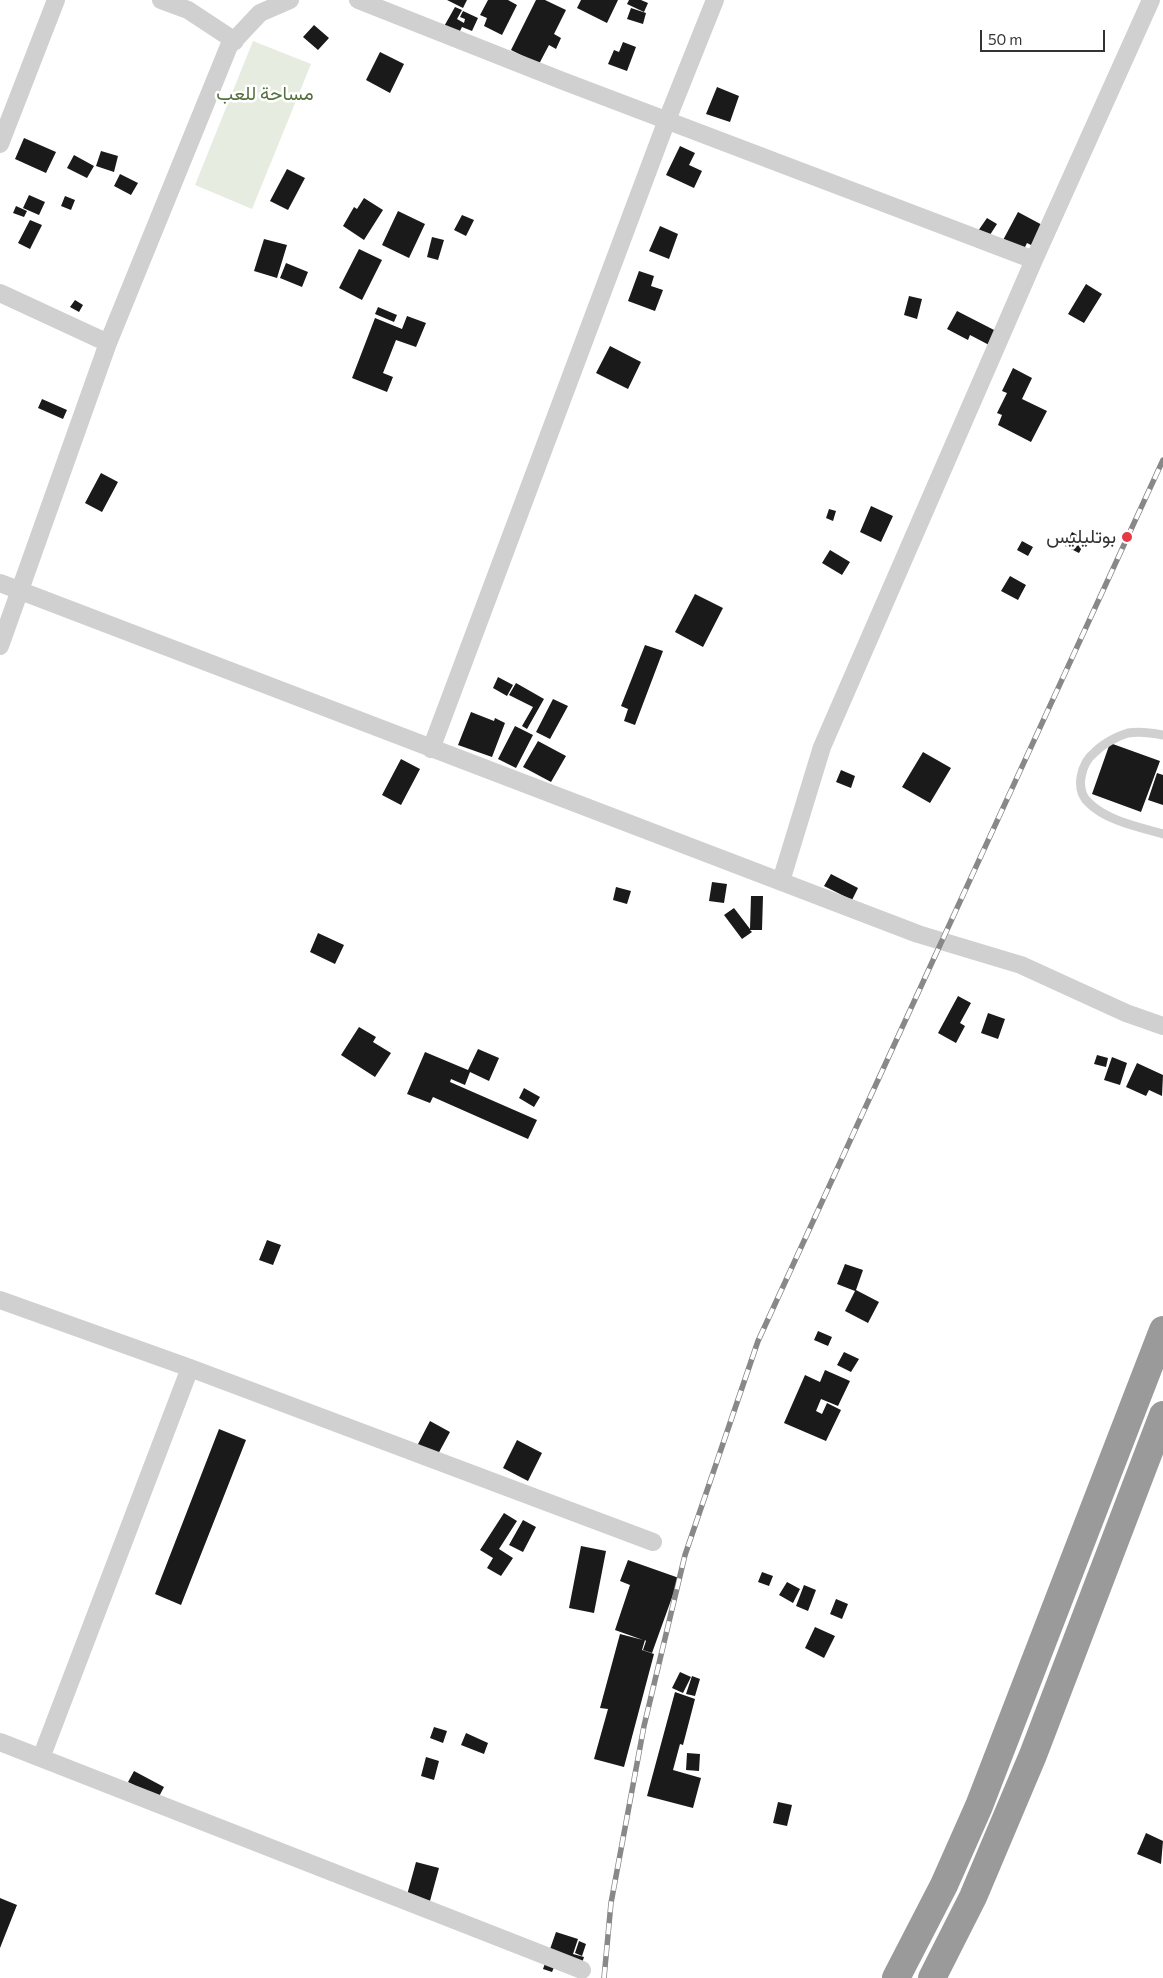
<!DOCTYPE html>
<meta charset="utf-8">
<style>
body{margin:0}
#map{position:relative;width:1163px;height:1978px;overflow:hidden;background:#fff;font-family:Commissioner,sans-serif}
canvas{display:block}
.scale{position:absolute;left:980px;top:30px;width:125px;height:22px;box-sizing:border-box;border:2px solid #333;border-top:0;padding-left:6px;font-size:15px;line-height:18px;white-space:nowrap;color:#333;-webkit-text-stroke:4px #fff;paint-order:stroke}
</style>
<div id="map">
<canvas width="1163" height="1978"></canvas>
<div class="scale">50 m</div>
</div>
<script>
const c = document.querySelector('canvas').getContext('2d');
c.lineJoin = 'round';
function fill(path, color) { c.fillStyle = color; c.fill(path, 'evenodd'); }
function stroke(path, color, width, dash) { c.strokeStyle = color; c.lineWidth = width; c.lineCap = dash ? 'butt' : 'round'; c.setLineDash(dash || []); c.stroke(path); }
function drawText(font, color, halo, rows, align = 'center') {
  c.font = font + ' Commissioner,Vazirmatn,sans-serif'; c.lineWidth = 5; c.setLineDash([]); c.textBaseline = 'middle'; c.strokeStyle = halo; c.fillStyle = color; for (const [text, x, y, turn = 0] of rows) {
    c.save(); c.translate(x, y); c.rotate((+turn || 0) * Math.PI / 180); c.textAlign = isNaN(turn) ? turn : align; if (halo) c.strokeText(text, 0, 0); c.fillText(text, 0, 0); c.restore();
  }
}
const green = new Path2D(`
 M253,41L311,64L252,209L195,185Z`);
const building = new Path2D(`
 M447,0H467L463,8Z
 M488,0H508L517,5L502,35L484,26L487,18L480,15Z
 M536,0H545L566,10L554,34L561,38L556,49L549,45L539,64L511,50Z
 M581,0H618L607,23L577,8Z
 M629,0H641L648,3L644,12L627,4Z
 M455,7L462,10L457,19L464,23L465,19L460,17L463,11L478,18L472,31L462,27L457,37L442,30Z
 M631,8L646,13L643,24L627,19Z
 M314,25L329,38L318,50L303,37Z
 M623,42L636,47L627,71L608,64L614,50L619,52Z
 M380,52L404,64L390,93L366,80Z
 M717,87L739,96L730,122L706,114Z
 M24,138L56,152L46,173L15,159Z
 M680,146L695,153L689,165L702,171L694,188L666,175Z
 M101,151L118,156L114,172L96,166Z
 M74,155L94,166L87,178L67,168Z
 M287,169L305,178L288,210L270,201Z
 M120,174L138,183L131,195L114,186Z
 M29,195L45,202L39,215L23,208Z
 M65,196L75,200L71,210L61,206Z
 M364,198L383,210L364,240L343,226L354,207L357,209Z
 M16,206L27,211L24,217L13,213Z
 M398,211L425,224L409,258L382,245Z
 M1018,212L1046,227L1035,247L1027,243L1022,253L1002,242Z
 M462,215L474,220L466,236L454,230Z
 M987,218L997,224L988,238L978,231Z
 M30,220L42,225L30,249L18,243Z
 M660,226L678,234L669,259L649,251Z
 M432,237L444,240L438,260L427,257Z
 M264,239L287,245L277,278L254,271Z
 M359,249L382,260L362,300L339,288Z
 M286,263L308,272L302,287L280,278Z
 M639,271L654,276L651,286L663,290L655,311L628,301Z
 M1086,284L1102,294L1084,323L1068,314Z
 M909,296L922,299L917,319L904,315Z
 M75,300L83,305L79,312L70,307Z
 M378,307L397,315L394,322L375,314Z
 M957,311L998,332L991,346L970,335L968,340L947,329Z
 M407,316L426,323L416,347L396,340L383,373L393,377L387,392L352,378L375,318L402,329Z
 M610,346L641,362L628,389L596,373Z
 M1013,368L1032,378L1022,399L1047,411L1031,442L998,425L1002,415L997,413L1007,393L1002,391Z
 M42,399L67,410L63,419L38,408Z
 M101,473L118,482L102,512L85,503Z
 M871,506L893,516L881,542L860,532Z
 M829,509L836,511L833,521L826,518Z
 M1072,532L1086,540L1079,553L1065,546Z
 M1022,541L1033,547L1028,556L1017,550Z
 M830,550L850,562L842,575L822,563Z
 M1010,576L1026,585L1018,600L1001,591Z
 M695,594L723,608L703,647L675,632Z
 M645,645L663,651L635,725L624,721L628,709L621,706Z
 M498,677L513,685L507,696L493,688Z
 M516,683L544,699L527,729L522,726L533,707L509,695Z
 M553,699L568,706L550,739L536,732Z
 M471,712L494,721L495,718L505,723L492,757L458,745Z
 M515,726L533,735L516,768L498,759Z
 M538,741L566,756L551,782L523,767Z
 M1110,743L1160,761L1141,812L1092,794Z
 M923,752L951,768L930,803L902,787Z
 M401,759L420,769L401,805L382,795Z
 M841,770L855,776L851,788L836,782Z
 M1157,773L1163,775V805L1148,800Z
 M831,874L858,888L852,900L824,886Z
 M712,882L727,884L724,903L709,901Z
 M616,887L631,891L627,904L613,900Z
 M751,896H763L762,930H750L752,932L742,939L724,915L734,908L750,929Z
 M318,933L344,945L335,964L310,952Z
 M958,996L971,1003L960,1023L965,1026L956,1043L938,1033Z
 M988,1013L1005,1019L998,1039L981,1033Z
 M359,1027L376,1037L373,1042L391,1053L375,1077L341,1055Z
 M478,1049L499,1058L489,1081L470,1072L465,1085L451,1079L450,1082L537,1120L528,1139L433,1097L430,1103L407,1094L425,1052L468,1070Z
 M1097,1055L1108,1058L1106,1067L1094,1064Z
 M1112,1057L1127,1063L1120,1085L1104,1080Z
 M1137,1063L1163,1075L1162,1096L1149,1090L1146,1096L1126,1087Z
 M524,1088L540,1097L534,1107L519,1098Z
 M267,1240L281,1245L273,1265L259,1260Z
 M845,1264L863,1270L856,1290L879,1302L868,1323L845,1311L855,1291L837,1284Z
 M818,1331L832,1337L828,1346L814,1340Z
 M844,1352L859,1359L851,1372L837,1365Z
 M825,1370L850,1381L838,1406L821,1399L816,1411L822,1414L827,1403L841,1410L826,1441L784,1423L805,1375L820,1382Z
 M430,1421L450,1432L437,1456L417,1446Z
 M219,1429L246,1440L181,1605L155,1594Z
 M517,1440L542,1453L528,1481L503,1468Z
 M504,1513L517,1521L499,1549L513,1558L501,1576L487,1568L493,1558L480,1550Z
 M523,1520L536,1527L523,1552L509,1545Z
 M581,1546L606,1551L594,1613L569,1608Z
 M628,1560L679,1578L652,1653L643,1650L646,1641L645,1640L642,1650L654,1654L624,1767L594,1759L608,1709L600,1708L620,1634L643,1640L615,1630L630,1585L620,1581Z
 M762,1572L773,1576L769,1586L758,1582Z
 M787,1582L800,1589L793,1603L779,1595Z
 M804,1585L816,1590L808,1611L796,1606Z
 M836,1599L848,1604L842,1619L830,1614Z
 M815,1627L835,1636L824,1658L805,1648Z
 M680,1672L691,1677L683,1693L672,1688Z
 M692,1676L700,1679L695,1696L686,1694Z
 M675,1692L695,1699L683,1745L680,1744L673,1770L701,1778L693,1808L647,1796Z
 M434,1727L447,1731L443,1743L430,1738Z
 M466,1733L488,1743L484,1754L461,1745Z
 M687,1753L700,1754L699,1771L686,1770Z
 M426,1757L439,1761L434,1780L421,1776Z
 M134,1771L164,1787L154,1806L134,1785L128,1782Z
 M778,1802L792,1805L787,1826L773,1823Z
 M1146,1833L1163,1841L1161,1864L1137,1854Z
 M416,1862L439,1868L430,1901L407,1895Z
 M0,1898L17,1905L0,1948Z
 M556,1932L578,1939L573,1954L584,1957L579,1972L555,1965L552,1972L543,1969Z
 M579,1941L586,1944L582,1956L575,1953Z`);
const lane = new Path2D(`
 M1163,735C1153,733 1139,731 1128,733C1117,736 1103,744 1095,752C1081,763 1074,790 1089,803C1107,821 1139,827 1163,834`);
const street = new Path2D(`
 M161,0L188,10L235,41
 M358,0L563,81L1034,260
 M0,144L56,0
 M0,293L108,343
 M0,583L918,934L1021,965L1126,1013L1163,1026
 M0,646L108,343L229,46L260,13L290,0
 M431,749L667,120L715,0
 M781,881L822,747L1034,260L1151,0
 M0,1300L190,1368L653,1542
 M0,1742L582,1970
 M41,1758L190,1368`);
const highway = new Path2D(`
 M896,1978L944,1885L979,1806L1163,1330
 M932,1978L973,1897L1033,1755L1163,1415`);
const rail = new Path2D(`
 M604,1978L611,1903L644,1726L685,1555L758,1341L1163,460`);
const markers = [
 [1127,537,6,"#e63946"]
];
const parkNames = [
 ["مساحة للعب",265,94]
];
const poiNames = [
 ["بوتليليس",1116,537]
];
fill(green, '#e6ecdf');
fill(building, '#1a1a1a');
stroke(lane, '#d0d0d0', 9);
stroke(street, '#d0d0d0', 18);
stroke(highway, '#9a9a9a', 28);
stroke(rail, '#888', 5.5);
stroke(rail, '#fff', 4, [11]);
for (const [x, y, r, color] of markers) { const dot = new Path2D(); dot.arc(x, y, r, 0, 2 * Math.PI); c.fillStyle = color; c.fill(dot); stroke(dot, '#fff', 2); }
drawText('19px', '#56703f', '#fff', parkNames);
drawText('19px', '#333', '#fff', poiNames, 'right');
</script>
